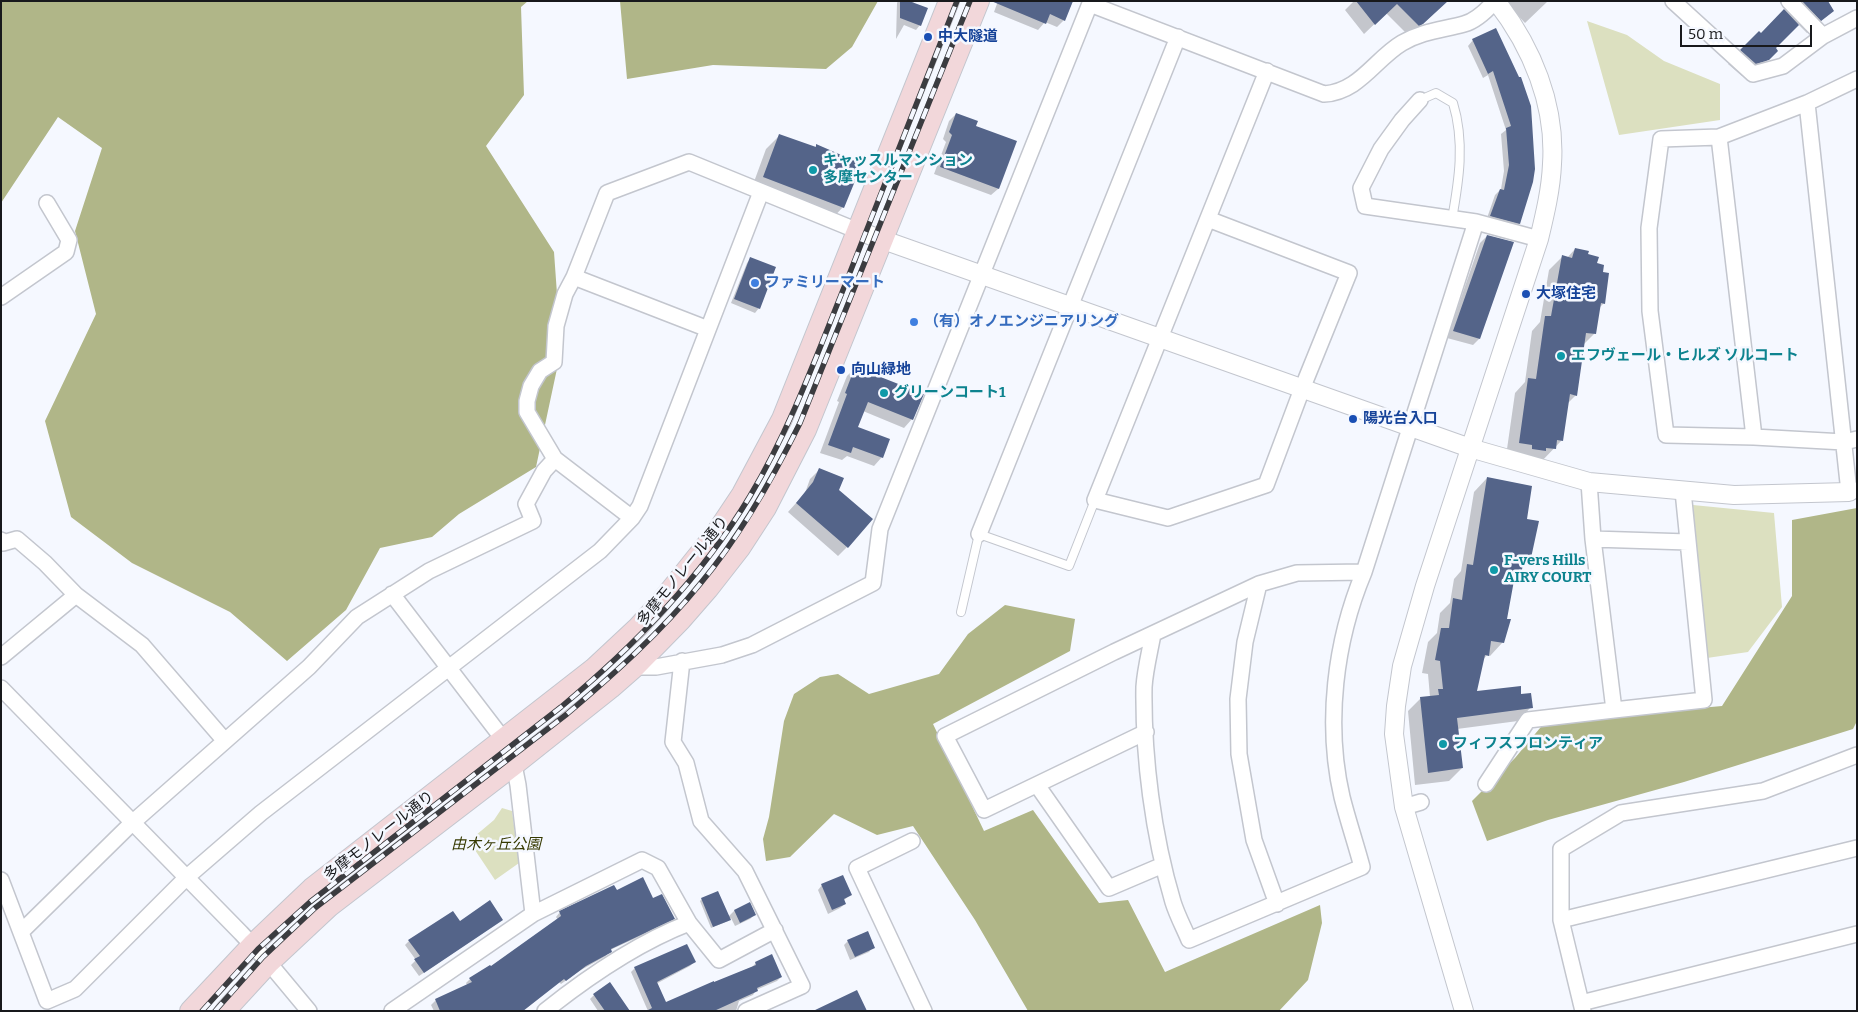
<!DOCTYPE html>
<meta charset="utf-8">
<style>
body{margin:0}
#map{position:relative;width:1858px;height:1012px;overflow:hidden;background:#f5f8ff;font-family:Bitter,serif}
canvas{display:block}
.frame{position:absolute;inset:0;border:2px solid #18191c;pointer-events:none}
.scale{position:absolute;left:1680px;top:25px;width:132px;height:22px;box-sizing:border-box;border:2px solid #18191c;border-top:0;padding-left:6px;font-size:15px;line-height:18px;white-space:nowrap;color:#18191c;-webkit-text-stroke:4px #f5f8ff;paint-order:stroke}
</style>
<div id="map">
<canvas width="1858" height="1012"></canvas>
<div class="frame"></div>
<div class="scale">50 m</div>
</div>
<script>
const c = document.querySelector('canvas').getContext('2d');
c.lineJoin = 'round';
function fill(path, color) { c.fillStyle = color; c.fill(path, 'evenodd'); }
function stroke(path, color, width, dash) { c.strokeStyle = color; c.lineWidth = width; c.lineCap = dash ? 'butt' : 'round'; c.setLineDash(dash || []); c.stroke(path); }
function drawText(font, color, halo, rows, align = 'center') {
  c.font = font + ' Bitter,"Noto Sans JP",serif'; c.lineWidth = 5; c.setLineDash([]); c.textBaseline = 'middle'; c.strokeStyle = halo; c.fillStyle = color; for (const [text, x, y, turn = 0] of rows) {
    c.save(); c.translate(x, y); c.rotate((+turn || 0) * Math.PI / 180); c.textAlign = isNaN(turn) ? turn : align; if (halo) c.strokeText(text, 0, 0); c.fillText(text, 0, 0); c.restore();
  }
}
const green = new Path2D(`
 M1587,21L1627,35L1664,61L1720,84V120L1619,135Z
 M1693,505L1774,513L1782,607L1748,652L1707,658Z
 M502,808L512,811L519,863L495,880L469,841L494,820Z`);
const forest = new Path2D(`
 M1,1H528L521,7L524,95L486,146L554,252L561,350L536,467L459,514L432,537L380,548L346,610L287,661L230,612L132,563L71,517L45,421L96,314L75,231L102,148L58,117L1,203Z
 M620,1H878L852,47L826,69L713,65L627,79Z
 M1857,508V721L1853,729L1684,782L1548,820L1487,841L1472,801L1515,758L1545,722L1722,706L1792,596V520Z
 M1005,605L1075,619L1070,651L933,724L984,831L1033,810L1099,903L1128,900L1165,972L1320,905L1322,923L1308,980L1279,1011H1028L975,920L913,826L877,835L834,814L790,857L766,861L763,839L769,817L784,721L794,694L820,677L838,674L869,694L939,674L968,634Z`);
const shadow = new Path2D(`
 M898,1H914L913,4L920,25L916,30L904,25L896,39L897,3Z
 M998,1H1073L1064,20L1057,27L1045,22L1038,30L994,12Z
 M1354,1H1447L1412,34L1408,35L1386,13L1364,34L1345,10Z
 M1504,1H1548L1525,23Z
 M1779,1H1826L1833,11L1807,33L1798,24L1774,48L1776,51L1754,73L1742,76L1728,64L1759,33L1760,35L1785,10Z
 M1473,40L1518,79L1519,224L1514,229L1486,221L1495,195L1501,189L1504,171L1501,134L1506,130L1488,75L1483,78L1468,46Z
 M956,114L975,127L1015,142L998,189L991,195L934,174L946,142L943,139L949,121Z
 M779,136L814,148L816,146L843,207L830,221L751,190L766,149Z
 M1487,236L1479,339L1473,345L1447,338L1480,243Z
 M1575,249L1587,255L1601,273L1604,303L1598,309L1594,334L1583,345L1576,395L1567,404L1562,440L1541,462L1506,456L1515,393L1525,382L1532,331L1540,322L1549,270L1562,257L1567,258Z
 M751,258L759,308L755,313L731,303L747,263Z
 M855,368L912,419L904,428L863,411L856,428L882,457L874,466L847,456L842,460L820,453L839,402L837,401L847,376Z
 M819,470L847,547L838,556L788,512L805,493L810,479Z
 M1487,478L1526,520L1530,557L1521,566L1520,575L1512,583L1503,642L1490,656L1487,655L1482,661L1475,692L1520,695L1531,707L1518,721L1457,729L1462,768L1449,781L1415,785L1408,711L1421,698L1430,697L1428,674L1422,673L1428,642L1437,633L1440,613L1450,603L1454,579L1461,571L1474,492Z
 M822,885L850,895L843,901L845,904L840,908L828,914L818,890Z
 M616,891L653,900L673,919L669,923L610,950L606,956L581,970L561,984L559,982L523,1011H434L431,1005L436,1000L467,985L466,983L470,979L491,968L558,920L556,917L560,912Z
 M702,899L728,917L734,911L749,904L755,914L750,919L735,926L731,918L728,921L711,928L700,901Z
 M502,920L419,976L411,965L416,960L405,945L409,941L460,922Z
 M848,941L873,947L869,952L850,960L844,945Z
 M694,962L690,966L656,984L666,1003L752,967L756,963L781,977L777,981L756,990L753,995L739,1001L736,1011H648L631,972L635,968Z
 M594,995L629,1011H598L590,999Z`);
const building = new Path2D(`
 M900,1H909L928,8L921,26L900,18Z
 M991,1H1073L1065,21L1050,14L1046,24Z
 M1356,1H1448L1423,24L1419,26L1397,4L1375,25Z
 M1802,1H1828L1834,11L1821,21Z
 M1784,9L1799,25L1776,48L1778,51L1769,60L1756,64L1740,50L1759,31L1761,33Z
 M1496,28L1519,77H1521L1531,106L1535,169L1533,182L1520,224L1490,216L1500,189L1504,190L1509,165L1506,128L1511,126L1493,71L1488,74L1472,39Z
 M956,113L978,121L976,126L1017,141L999,189L940,167L952,135L949,132Z
 M779,134L816,147V144L862,164L844,208L763,177Z
 M1487,235L1514,242L1480,339L1453,331Z
 M1575,248L1589,251L1588,254L1599,257L1597,263L1604,265L1603,272L1609,273L1605,304L1601,303L1596,334L1586,333L1577,396L1570,394L1563,441L1557,440L1556,449L1546,448V451L1532,449V445L1519,443L1528,378L1536,379L1545,316H1551L1562,255L1572,258Z
 M750,257L776,267L760,309L734,299Z
 M855,367L924,394L913,420L868,402L858,427L890,439L883,458L853,447L851,453L828,445L847,394L845,393Z
 M819,468L844,478L839,490L873,519L848,548L796,503L813,482Z
 M1487,477L1532,486L1527,519L1539,521L1531,558L1524,557L1521,576L1515,575L1507,619H1511L1504,643L1491,641L1489,656L1485,655L1477,691L1521,686V694L1531,693L1533,708L1457,718L1463,768L1428,773L1420,697L1439,695L1438,689H1443L1440,661L1435,660L1441,628H1449L1453,598L1462,600L1467,564L1473,565Z
 M843,875L852,895L844,899L846,904L832,910L821,884Z
 M643,877L653,898L662,894L675,919L611,949L612,952L586,966L566,981L564,979L523,1011H440L435,999L472,982L469,978L490,965L491,966L561,916L559,911L614,885L617,890Z
 M718,891L731,920L713,927L701,898Z
 M490,900L503,920L424,973L414,959L420,956L408,940L453,911L460,921Z
 M750,902L756,915L740,923L734,910Z
 M868,931L875,948L855,957L847,940Z
 M687,944L696,962L657,982L666,1002L714,981V982L756,965L755,962L772,954L782,977L757,988L758,991L714,1011H646L652,1008L634,967Z
 M610,982L630,1011H605L593,994Z
 M857,990L867,1011H813Z`);
const service = new Path2D(`
 M1420,100L1436,93L1453,103C1465,142 1459,180 1452,219
 M961,612L979,534L1069,566L1095,500`);
const minor = new Path2D(`
 M1673,1L1753,74L1783,66L1823,36L1857,18
 M1789,1L1823,36
 M1090,4L1324,94C1359,92 1375,59 1402,43C1423,31 1442,30 1464,24C1476,21 1487,10 1495,1
 M1857,79L1807,103L1849,492L1857,490
 M1420,100L1402,120L1381,149L1361,188L1365,206L1476,222L1539,239
 M1807,103L1719,137L1661,139L1649,228L1650,311L1666,435L1754,437L1844,442L1857,439
 M1719,137L1754,437
 M1208,219L1349,273L1302,389L1266,485L1168,518L1095,500L1267,71
 M574,277L708,329
 M1,297L66,252L69,240L47,203
 M555,459L527,412V401L531,386L540,371L554,362L556,326L565,294L574,277L607,193L689,162L858,231
 M1589,482L1593,539L1614,710L1704,700L1683,491
 M979,534L1178,37
 M1593,539L1688,542
 M1,540L3,543L17,539L45,563L76,595L142,645L225,741
 M1259,584L1245,642L1238,699L1239,754L1254,840L1277,904
 M392,594L503,739L514,765L518,785L533,914
 M1153,634C1150,651 1145,670 1144,687C1143,757 1153,835 1173,902C1177,915 1184,928 1189,940L1362,867C1356,844 1348,821 1342,797C1325,724 1335,641 1364,572L1476,222
 M1,657L76,595
 M682,661L673,742L686,763L701,821L745,871L802,986L746,1011
 M635,667H656L722,655L752,645L873,583L880,529L1091,1
 M1,688L241,933L269,963L309,1011
 M1146,732L984,810L945,736L1114,652L1259,584L1297,573L1364,572
 M1486,784L1528,720L1614,710
 M1037,785L1109,888L1163,865
 M1404,807L1421,802
 M912,841L857,868L924,1011
 M1,880L47,1001L75,989L187,877L261,813L600,551L632,518L640,506L761,192
 M1561,920L1857,848
 M21,932L132,823L309,667L357,617L429,571L533,521L526,504L544,471L555,459L632,518
 M1581,1003L1857,934
 M392,1011L533,914L642,860L658,868L689,923L719,960L775,930
 M545,1011C589,976 637,943 689,923
 M1583,1011L1561,920V849L1621,813L1763,791L1857,755`);
const tertiary = new Path2D(`
 M858,231L1470,448L1589,482L1734,495L1849,492
 M1464,1011L1404,807L1394,734L1396,706L1402,666L1425,586L1539,239C1545,214 1551,189 1552,164C1556,105 1532,47 1496,1`);
const secondary = new Path2D(`
 M190,1011L252,945L312,888L593,669L638,627L660,603L716,533L742,494L782,419L949,1
 M225,1011L269,963L330,906L514,765L611,688L635,667L681,620L708,589L740,548L766,508L806,430L979,1`);
const rail = new Path2D(`
 M202,1011L258,949L310,902L561,707C634,646 701,578 750,496C790,429 816,357 845,285C882,190 920,96 957,1
 M215,1011L263,957L315,908L567,714C614,674 661,632 700,584C741,535 772,480 800,423L970,1`);
const markers = [
 [928,37,5,"#1a4fb4"],
 [813,170,5,"#0f9aa8"],
 [755,283,5,"#3f7fe0"],
 [1526,294,5,"#1a4fb4"],
 [914,322,5,"#3f7fe0"],
 [1561,356,5,"#0f9aa8"],
 [841,370,5,"#1a4fb4"],
 [884,393,5,"#0f9aa8"],
 [1353,419,5,"#1a4fb4"],
 [1494,570,5,"#0f9aa8"],
 [1443,744,5,"#0f9aa8"]
];
const transitNames = [
 ["中大隧道",938,37],
 ["大塚住宅",1536,294],
 ["向山緑地",851,370],
 ["陽光台入口",1363,419]
];
const cultureNames = [
 ["キャッスルマンション",823,161],
 ["多摩センター",823,178],
 ["エフヴェール・ヒルズ ソルコート",1571,356],
 ["グリーンコート1",894,393],
 ["F-vers Hills",1504,561],
 ["AIRY COURT",1504,578],
 ["フィフスフロンティア",1453,744]
];
const shopNames = [
 ["ファミリーマート",765,283],
 ["（有）オノエンジニアリング",924,322]
];
const streetNames = [
 ["多摩モノレール通り",683,571,-51],
 ["多摩モノレール通り",379,836,-38]
];
const parkNames = [
 ["由木ヶ丘公園",496,845]
];
fill(green, '#dce0c0');
fill(forest, '#b0b688');
fill(shadow, '#0003');
fill(building, '#546489');
stroke(service, '#c3c6ce', 10);
stroke(minor, '#c3c6ce', 18);
stroke(tertiary, '#c3c6ce', 20);
stroke(secondary, '#c3c6ce', 22);
stroke(service, '#fff', 8);
stroke(minor, '#fff', 15);
stroke(tertiary, '#fff', 18);
stroke(secondary, '#f2d7da', 20);
stroke(rail, '#3b3c40', 5.5);
stroke(rail, '#f5f8ff', 4, [11]);
for (const [x, y, r, color] of markers) { const dot = new Path2D(); dot.arc(x, y, r, 0, 2 * Math.PI); c.fillStyle = color; c.fill(dot); stroke(dot, '#f5f8ff', 2); }
drawText('bold 15px', '#164399', '#f5f8ff', transitNames, 'left');
drawText('bold 15px', '#0d838f', '#f5f8ff', cultureNames, 'left');
drawText('bold 15px', '#366cbe', '#f5f8ff', shopNames, 'left');
drawText('15px', '#18191c', '#f5f8ff', streetNames);
drawText('italic 15px', '#363900', '#f5f8ff', parkNames);
</script>
